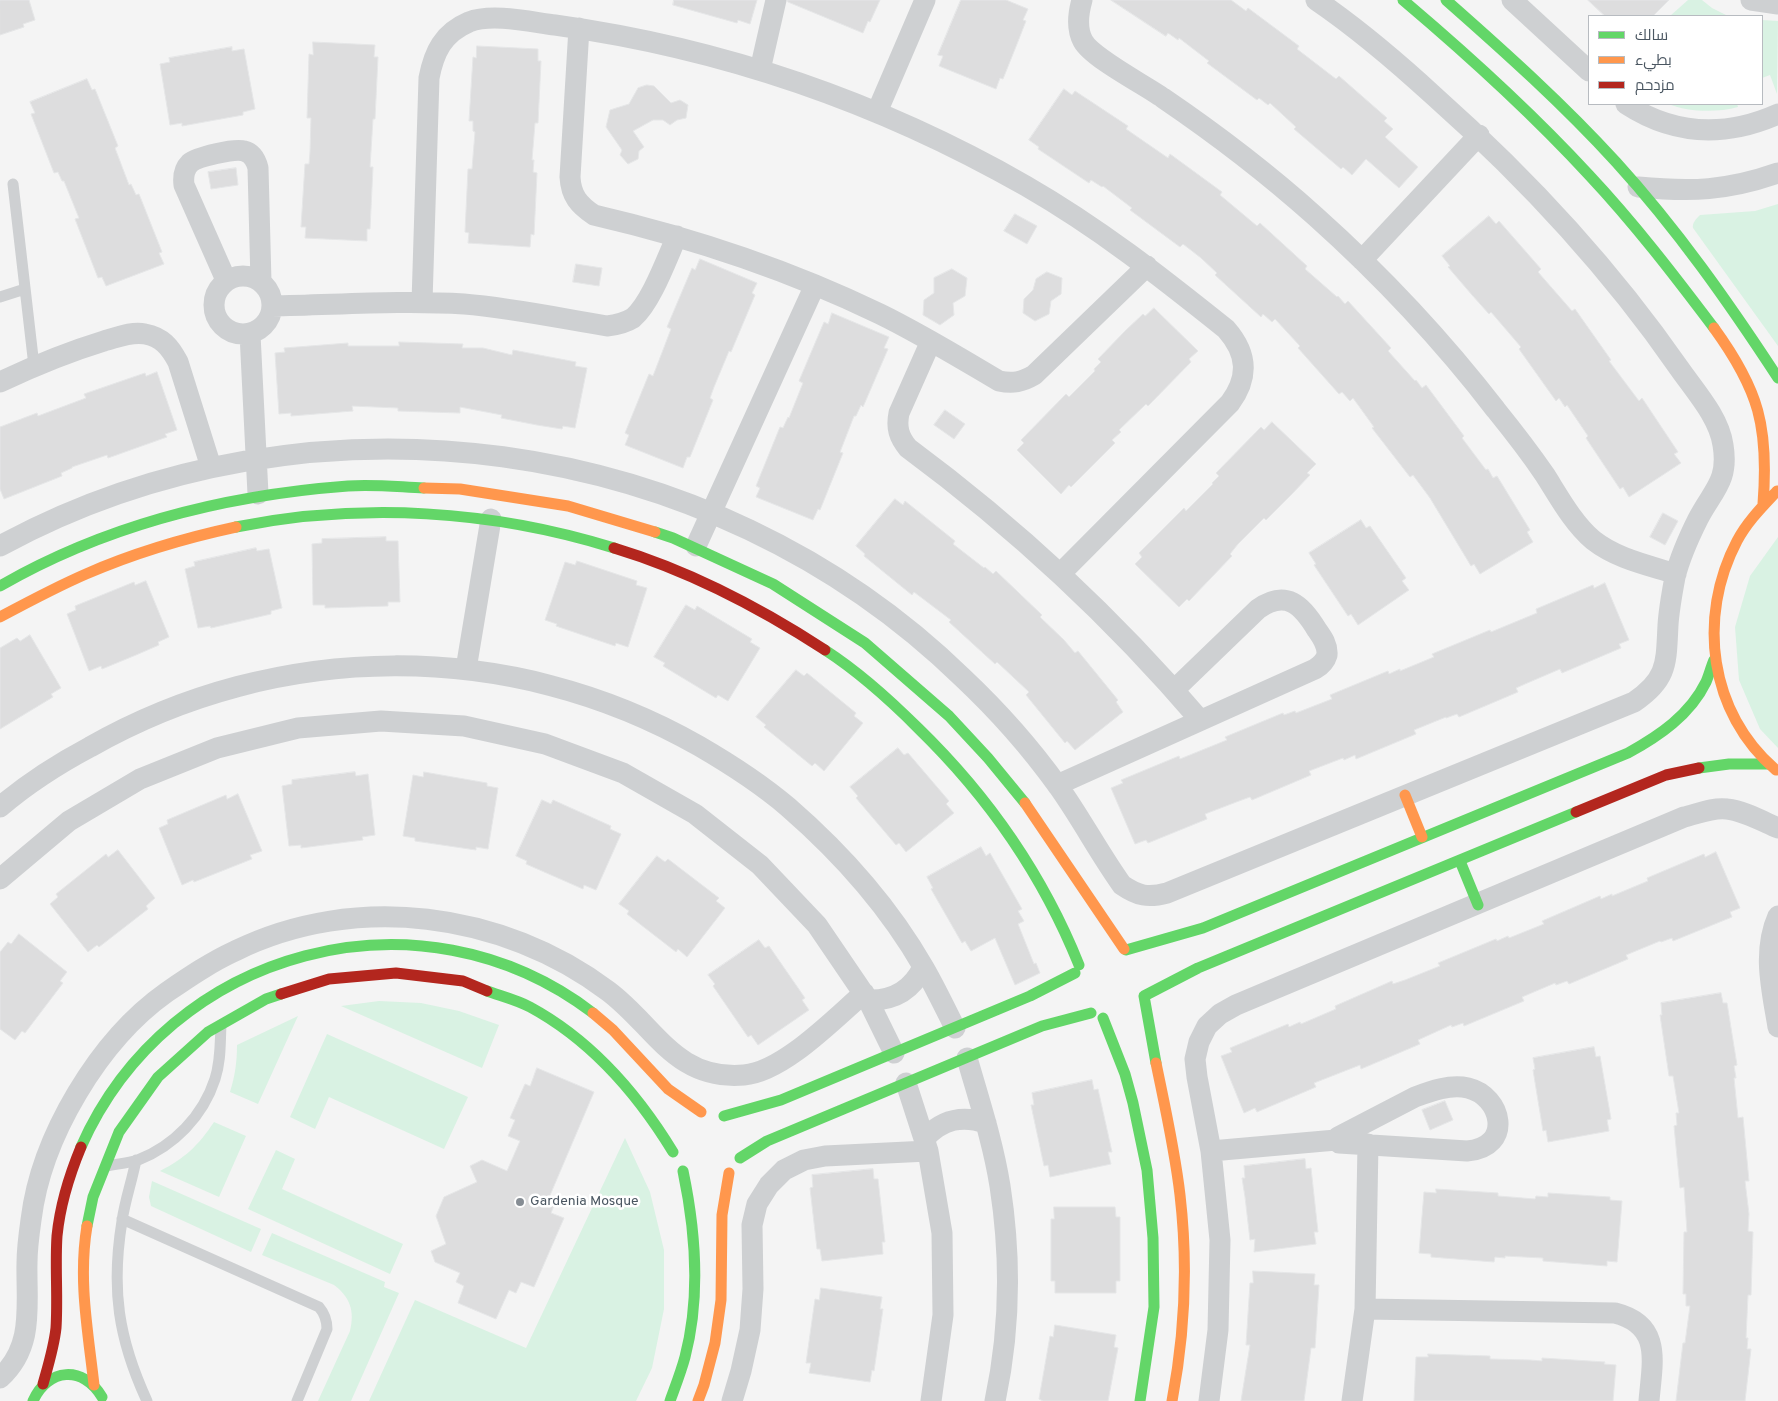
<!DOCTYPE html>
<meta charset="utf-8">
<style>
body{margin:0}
#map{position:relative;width:1778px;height:1401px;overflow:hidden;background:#f4f4f4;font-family:Overpass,Cairo,sans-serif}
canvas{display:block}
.legend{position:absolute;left:1588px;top:15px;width:175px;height:90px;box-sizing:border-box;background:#fff;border:1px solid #b7bbc0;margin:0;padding:6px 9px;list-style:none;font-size:15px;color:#4a5661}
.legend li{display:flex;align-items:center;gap:10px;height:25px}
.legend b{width:25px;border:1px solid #b7bbc0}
</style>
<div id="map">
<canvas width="1778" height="1401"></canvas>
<ul class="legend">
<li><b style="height:6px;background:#63d668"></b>سالك</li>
<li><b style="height:6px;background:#ff974d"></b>بطيء</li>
<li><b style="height:6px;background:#b3261e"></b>مزدحم</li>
</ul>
</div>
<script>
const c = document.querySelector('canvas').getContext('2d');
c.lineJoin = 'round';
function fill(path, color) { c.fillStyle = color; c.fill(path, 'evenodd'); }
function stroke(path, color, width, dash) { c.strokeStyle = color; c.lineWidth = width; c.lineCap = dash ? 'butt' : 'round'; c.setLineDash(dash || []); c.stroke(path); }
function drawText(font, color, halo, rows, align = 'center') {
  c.font = font + ' Overpass,sans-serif'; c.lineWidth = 5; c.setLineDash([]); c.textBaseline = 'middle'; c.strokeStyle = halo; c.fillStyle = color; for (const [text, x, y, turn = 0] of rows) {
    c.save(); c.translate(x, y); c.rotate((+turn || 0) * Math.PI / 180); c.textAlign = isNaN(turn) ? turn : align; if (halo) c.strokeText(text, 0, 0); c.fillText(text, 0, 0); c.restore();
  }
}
const green = new Path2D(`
 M1688,0H1702L1712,8L1726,15L1735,16H1670Z
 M1762,20L1778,21L1777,94L1770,75L1762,78Z
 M1668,104H1737L1738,107C1716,113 1689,112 1668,104Z
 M1778,204V346L1693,228C1692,223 1696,219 1700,215L1755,211Z
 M1778,537V748L1760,729L1739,680L1735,627L1750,576Z
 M379,1001L421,1003L459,1011L499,1025L482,1068L341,1006Z
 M298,1016L258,1104L230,1092C235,1076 237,1062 237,1045Z
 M327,1034L468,1097L444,1149L329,1097L315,1129L290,1117Z
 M214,1122L246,1136L219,1197L160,1171C185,1158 198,1146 214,1122Z
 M625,1138L650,1192L664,1250V1309L652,1368L636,1401H369L415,1300L526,1348Z
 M276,1150L295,1159L282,1189L403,1244L390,1274L248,1209Z
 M152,1181L261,1229L251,1252L151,1206L149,1197Z
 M272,1233L385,1282L384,1287L399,1293L351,1401H318L350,1331C355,1311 350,1297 334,1285L262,1255Z`);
const building = new Path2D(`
 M0,0H29L35,20L23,24L24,27L0,35Z
 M674,0H757L750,24L738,20L737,23L673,5Z
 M788,0H880L870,22L868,21L863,33L788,2Z
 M961,0H1006L1028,9L1023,20L1026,21L1017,44L1003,79L1000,78L996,89L939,66L943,56L938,55Z
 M1111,0H1231L1246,11L1248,8L1299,46L1297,49L1336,79L1339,76L1387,118L1384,121L1393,129L1385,137L1418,167L1399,188L1366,159L1352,175L1343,167L1341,169L1294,129L1296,127L1270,103L1268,105L1259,98L1257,100L1207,63L1209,61L1179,38L1178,40L1168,33L1166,36Z
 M1588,0H1669L1653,16H1605Z
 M313,42L375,45L374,57H378L375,119H373L370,167H373L370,229H367V241L305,238L306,227H301L305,164H309L310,152L311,118H307L309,54L313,55Z
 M477,46L538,49V61H541L538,123H535L532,160H534L533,172L537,173L534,235L531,234L530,247L468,243L469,233L465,232L468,169H472L475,132L473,131V121H469L473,57L476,58Z
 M232,47V51L244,49L255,109L243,112V115L182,126V123L170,125L160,64L170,62L169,58Z
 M87,79L92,90L95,89L118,146L115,148L129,185L131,184L136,195L139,194L162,252L159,253L164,264L106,286L102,277L98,278L75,219L79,218L64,181H62L58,172L54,173L31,114L35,113L30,102Z
 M647,85L654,86L671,103L680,100L688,105L686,118L677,120L670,125L663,120H653L633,131L644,147L639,151L638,159L628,164L620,155L622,150L606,127L610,110L629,104L638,88Z
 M1064,89L1072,95L1075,91L1128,126L1126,129L1168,158L1170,154L1222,192L1220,195L1257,226L1260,223L1307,266L1305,269L1337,297L1338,296L1345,304L1348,301L1391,348L1388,351L1415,381L1416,380L1422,388L1426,385L1464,436L1462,438L1486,470L1488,469L1493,478L1497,476L1530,530L1527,532L1533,542L1480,574L1474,564L1471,566L1430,498L1413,475L1410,477L1372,428L1374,427L1353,398L1350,401L1342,392L1339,394L1298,348L1300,346L1275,319L1272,322L1263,314L1261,317L1215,275L1217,273L1201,258L1183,244L1180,247L1130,210L1132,208L1103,186L1102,187L1091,180L1089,183L1038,149L1039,147L1029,140Z
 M236,168L238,185L211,189L208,172Z
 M1015,214L1037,226L1027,244L1004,231Z
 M1489,216L1496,224L1499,221L1541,269L1538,272L1572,311L1575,309L1611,360L1609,361L1639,401L1642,398L1678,452L1674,454L1681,463L1629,497L1623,487L1620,489L1586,438L1588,436L1567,405L1565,407L1559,398L1556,401L1519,349L1521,347L1491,312L1489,314L1472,295L1448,267L1450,266L1442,256Z
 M700,259L757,283L752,293L755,295L731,352L729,351L714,387L710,398L713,400L690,457H687L683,468L625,445L629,435L625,433L649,374L653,376L671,329L667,327L692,268L695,270Z
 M576,264L602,268L599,286L573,282Z
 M952,269L967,278L965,296L953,303L954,315L940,325L923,315L924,300L934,293V278Z
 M1047,272L1062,278L1061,294L1051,301L1049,314L1035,321L1023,313L1024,299L1033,290L1036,279Z
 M1154,308L1198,351L1189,359L1191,362L1148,406L1146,404L1119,430L1121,432L1112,440L1115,443L1071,487L1069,485L1061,494L1017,450L1024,443L1021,440L1066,394L1069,397L1095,371L1094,369L1101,362L1098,359L1125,331L1143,314L1145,316Z
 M832,313L889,337L884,348L888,349L863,407L861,405L856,416H854L840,452L843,453L820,510L818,509L813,520L756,497L760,488L756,486L780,427L783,428L788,417L789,418L803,383L799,381L824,322L828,324Z
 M399,342L463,344L462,348H483L512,355L513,350L576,362L575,366L587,368L575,428L563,426L562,429L537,425L501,418L502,415L460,407V413L398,411V408L352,406L353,411L291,416V413L279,414L275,353L285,352L284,348L348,343V346H399Z
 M157,372L177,430L165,434L167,437L108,458L107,455L72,467V468L61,473L62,476L4,499L0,489V427L37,413L38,416L86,398L84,394L145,373L146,376Z
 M945,410L965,424L954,439L934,425Z
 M1272,422L1316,464L1307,473L1310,475L1292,494L1266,520L1264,518L1238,544L1230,554L1232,556L1189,601L1187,599L1179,607L1135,564L1142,557L1139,553L1184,508L1186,511L1213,484L1212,483L1219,476L1216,473L1261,427L1264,430Z
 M895,499L903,505L905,501L955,541L953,544L984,568L985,567L993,574L996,571L1042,615L1040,617L1064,640L1075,653L1078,651L1118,700L1116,702L1123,712L1075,750L1067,741L1065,743L1026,695L1029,692L997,662L995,664L949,622L951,620L914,592L912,595L864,556L865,554L856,546Z
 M1663,513L1678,521L1665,545L1650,537Z
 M1361,520L1366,528L1370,526L1406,578L1402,581L1409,590L1358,625L1351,614L1348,616L1314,565L1316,564L1309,553Z
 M386,537V541H398L400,602H388V606L325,608V605H313L312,544L322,543V539Z
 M256,548L257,551L269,549L282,608L271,611V614L211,628L210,626L198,628L185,569L195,566L194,562Z
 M577,561L637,581L636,585L647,588L628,647L616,643L615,646L556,626L557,624L545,620L565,562L575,565Z
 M146,581L169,637L158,642L159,645L136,655L102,669L101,666L89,671L67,614L76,610L75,606L134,582L135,585Z
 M1605,583L1629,640L1619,644L1621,648L1562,673L1560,669L1525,684L1516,688L1518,692L1459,717L1457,714L1446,718V717L1414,730L1416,734L1356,759L1355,755L1344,760L1343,758L1309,771L1311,775L1252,800L1250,797L1239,801L1205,814L1207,819L1148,843L1146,840L1135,844L1111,788L1123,783L1121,780L1179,756L1180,759L1227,740L1225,737L1283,713L1284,715L1295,711L1296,713L1332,699L1330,695L1388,671L1389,674L1400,669V671L1434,657L1432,654L1490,630L1491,632L1537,613L1536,609L1593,585L1594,588Z
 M686,605L695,610L697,606L752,639L750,642L760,648L728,701L718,695L716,698L663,666L665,663L654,657Z
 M30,635L61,688L51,694L53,697L0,729V648L17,638L20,641Z
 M796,670L804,676L807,673L856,713L854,716L863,723L824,771L815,763L812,766L764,727L766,725L756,717Z
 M898,748L904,755L908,753L949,801L946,804L954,813L906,852L899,843L896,845L856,798L858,796L850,787Z
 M355,772L356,776L368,774L375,835L362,837L363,840L301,848V845L289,846L282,786L292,784V780Z
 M424,772L487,783V786L498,788L488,849L476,847V850L415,841V838L403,836L413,775L423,777Z
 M238,794L262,851L250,855L252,859L194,882L193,880L182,885L159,828L168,824L167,820L226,795L227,799Z
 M542,800L551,804L553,800L611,826L610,829L621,834L596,890L584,885L583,889L526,864L527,861L516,856Z
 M981,847L986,856L990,853L1022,909L1018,911L1024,921L1018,924L1034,964L1036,963L1040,973L1015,985L995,938L971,951L965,941L962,943L931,889L933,888L927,877Z
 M118,850L155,898L146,906L148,909L99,947L97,945L88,952L50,904L58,897L56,894L106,854L108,857Z
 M1716,852L1740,908L1730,912L1732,917L1673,941L1672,938L1661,942L1660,941L1626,955L1628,959L1569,984L1567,981L1556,985L1555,983L1522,997L1524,1001L1464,1026L1463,1023L1452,1027L1451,1025L1418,1040L1420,1044L1361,1069L1360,1065L1314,1083L1316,1087L1257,1112L1255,1108L1244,1113L1221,1056L1232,1052L1230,1048L1288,1024L1289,1027L1300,1022L1301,1024L1336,1009L1335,1006L1392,981L1393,984L1405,980L1440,966L1438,963L1496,939L1497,941L1508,936L1509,938L1544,924L1542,921L1600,896L1601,899L1612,894V896L1648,881L1647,878L1704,854L1705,857Z
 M657,856L665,862L668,859L719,898L716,901L725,908L687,957L678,949L676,952L627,914L629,911L619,904Z
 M19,934L67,972L60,981L63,983L25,1033L22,1031L15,1040L0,1029V952L8,942L11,944Z
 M759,940L765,948L769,946L805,998L802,1000L809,1010L758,1045L751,1035L748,1037L713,986L715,984L708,975Z
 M1721,993L1723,1003H1727L1737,1065L1734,1066L1736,1078H1734L1738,1118L1743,1117L1749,1181H1745L1749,1214L1748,1231L1753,1232L1751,1295H1748L1746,1338H1748L1747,1349H1751L1745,1401H1676L1683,1343H1685L1690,1306H1686V1294H1683L1684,1232H1687L1684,1187L1680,1188L1674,1126L1677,1125L1676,1113H1679L1673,1076H1669L1660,1015H1662L1661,1003Z
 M1594,1047L1596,1057L1600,1056L1611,1119L1607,1120L1609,1131L1548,1142L1546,1130L1543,1131L1533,1070L1535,1069L1533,1058Z
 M537,1068L594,1092L548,1200L555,1203L551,1213L564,1218L534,1287L521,1282L516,1293L509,1290L496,1319L458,1303L464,1286L456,1282L460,1273L435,1262L431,1251L446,1244L436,1216L444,1197L477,1182L470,1166L482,1160L507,1171L520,1141L508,1136L515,1120L510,1118L525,1084L530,1086Z
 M1092,1080L1094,1090L1098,1089L1112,1152H1108L1111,1164L1050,1177L1048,1165L1044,1166L1031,1105H1034L1032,1093Z
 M1445,1101L1453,1120L1430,1130L1422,1110Z
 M1305,1159L1306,1169L1311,1168L1318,1232H1314L1316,1244L1254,1252L1255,1239L1250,1240L1245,1197L1242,1178H1245L1244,1166Z
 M873,1169L874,1179H878L885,1242H882L883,1254L822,1261L820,1249H817L810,1188L813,1187L812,1175Z
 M1436,1189L1498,1193V1196L1535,1199L1536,1196L1548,1197V1193L1610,1197V1200L1622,1201L1617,1262L1607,1261V1266L1543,1261V1258L1505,1256V1258L1495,1257L1494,1262L1431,1257V1254L1419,1253L1424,1192L1436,1193Z
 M1054,1207H1115L1116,1217H1120V1281H1116V1293H1055V1281H1051V1219H1054Z
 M1253,1271L1315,1274L1314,1285H1319L1315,1348H1311L1304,1401H1241L1250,1345H1246L1250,1283H1253Z
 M821,1288L882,1297L880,1309H883L874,1371L872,1370L870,1382L809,1373L811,1363H806L815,1299L819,1300Z
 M1055,1325L1116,1335L1114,1347L1118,1348L1108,1401H1043L1039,1399L1050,1336L1053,1337Z
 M1428,1354L1490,1356V1359L1530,1360L1542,1361V1358L1605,1362L1604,1364L1616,1365L1613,1401H1414L1416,1357H1428Z`);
const lane = new Path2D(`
 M13,184L34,366
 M0,297L25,289
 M136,1160C132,1181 125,1200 122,1221C111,1289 118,1338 147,1401
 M107,1166C117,1164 128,1163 138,1160C174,1146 203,1116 215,1079C221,1061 220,1043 221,1025
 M122,1219L319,1307C325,1314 327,1320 327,1329L297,1401`);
const street = new Path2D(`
 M1082,0C1078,14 1076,28 1083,41C1092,58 1145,85 1163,98C1216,134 1267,173 1315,216C1381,275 1442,340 1496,410C1513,431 1530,453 1545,475C1559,497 1573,523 1593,540C1617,559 1648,565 1676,574
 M1512,0L1589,71
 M1751,0L1778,4
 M579,28L570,177C571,196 579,205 594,215C693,238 789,270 880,314C921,334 960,358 999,381C1013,384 1022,382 1034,375L1147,266
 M760,70L776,0
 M1626,104C1675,136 1726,137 1778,114
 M877,112L925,0
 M1638,187C1691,192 1727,191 1778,173
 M1362,260L1479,135
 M214 305a29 29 0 1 1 58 0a29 29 0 1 1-58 0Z
 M226,280L184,185C183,177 184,169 190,163C197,157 235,148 244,151C252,153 256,160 258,168L261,282
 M422,302L429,78C434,52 443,33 469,22C492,13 531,22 555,25C721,48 881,103 1026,186C1099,228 1161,277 1226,329C1248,354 1249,377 1230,403L1061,573
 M272,306C336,305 400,300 464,304C512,308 559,318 607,326C616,325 625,323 633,318C651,303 667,258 677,236
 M250,334L258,494
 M931,341L899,413C896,428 899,437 908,448C1016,528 1113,618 1200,720
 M0,382C34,366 68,352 104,341C116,338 131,331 145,334C162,337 170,347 178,362L211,467
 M0,546C309,378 711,432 963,678C998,711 1030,747 1058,786C1081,818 1099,853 1122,885C1138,896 1148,898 1167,893L1634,702C1668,679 1666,663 1668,625C1669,609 1672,593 1675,577C1680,557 1689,537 1698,519C1713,490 1729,481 1723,445C1719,417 1695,391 1679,368C1609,267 1525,177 1434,96C1397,62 1357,28 1316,0
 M696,546L815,285
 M466,669L491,519
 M1057,785L1315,669C1320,666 1325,662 1327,655C1328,645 1322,637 1317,630C1302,605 1286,589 1258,609L1174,690
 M0,807C27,784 58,764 90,747C278,640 510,638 699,746C730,764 761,784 788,807C841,853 889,907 924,968C935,987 945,1008 955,1028
 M0,879L69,821L140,779L217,748L298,728L381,721L464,726L545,744L623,773L695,814L760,865L817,925L868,1000L894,1053
 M1778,916C1762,952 1772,990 1778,1027
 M868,1000C894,1001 912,990 923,967
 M967,1058C979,1100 993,1142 1000,1186C1011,1257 1010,1331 995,1401
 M906,1083L928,1151L942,1233L943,1315L931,1401
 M925,1138C943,1119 962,1115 986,1123
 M1211,1151L1336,1140L1339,1143L1467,1151C1514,1147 1502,1096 1468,1088C1450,1084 1431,1091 1415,1097L1338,1137L1336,1140
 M1365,1309L1615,1313C1663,1325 1652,1363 1649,1401
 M0,1378C35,1346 26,1305 27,1263C27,1248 29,1234 31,1220C41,1137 99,1040 167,992C189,977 211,962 235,951C355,892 503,912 608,991C655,1026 675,1081 744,1075C783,1072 834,1019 864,993
 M732,1401L741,1371L750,1330L753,1289L752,1225L757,1204L769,1185L784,1170L804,1160L825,1156L928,1151
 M1209,1401L1218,1330L1220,1240L1211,1151L1197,1077L1195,1059L1199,1042L1207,1026L1220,1014L1236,1005L1684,817C1697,814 1713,807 1727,809C1744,811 1762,821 1778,828
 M1352,1401L1365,1309L1368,1144`);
const fast = new Path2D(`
 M1403,0C1468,55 1531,112 1589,175C1634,223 1674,275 1714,328
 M1446,0C1505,52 1563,104 1616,162C1677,229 1729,303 1778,378
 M236,527C362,502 492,510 614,548
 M655,532L673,538L773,584L865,643L949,716L988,758L1025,803
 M0,586C106,525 227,495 348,486C373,484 399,487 424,488
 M825,650C859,672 889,699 918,728C989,797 1042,873 1079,965
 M1699,768L1729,764H1768
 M1460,861L1478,905
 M1126,950L1203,928L1628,753C1659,736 1690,715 1706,682C1709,675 1711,667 1714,660
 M487,991C501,996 517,1000 530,1007C591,1040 637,1093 673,1152
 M1103,1018L1125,1074L1133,1103L1147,1170L1153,1238L1154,1307L1140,1401
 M1156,1063L1144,996L1198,968L1576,812
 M724,1116L781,1100L1030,996L1075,973
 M81,1147C169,948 420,881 593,1013
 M740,1158L767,1141L1042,1026L1091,1013
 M87,1226L93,1197L119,1132L158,1077L208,1032L266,999L281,994
 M33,1401C48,1368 83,1365 102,1397
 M670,1401C675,1387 681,1372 685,1357C701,1296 696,1233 683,1171`);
const slow = new Path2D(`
 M1714,328C1759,390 1769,427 1763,504
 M424,488L460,489L568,506L655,532
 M0,617C28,602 56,587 86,574C134,553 185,538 236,527
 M1776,770C1709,713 1697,617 1737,541C1747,522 1762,507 1777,491
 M1405,795L1422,837
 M1025,803L1124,949
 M593,1013L613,1030L668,1089L701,1112
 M1156,1063C1165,1107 1175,1151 1180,1195C1188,1264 1185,1333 1172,1401
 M87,1226C78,1280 88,1331 94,1385
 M698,1401L704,1385L715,1343L721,1300L722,1215L729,1173`);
const jam = new Path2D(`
 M614,548C690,571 759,607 825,650
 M1576,812L1666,775L1699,768
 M281,994L329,979L396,973L463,981L487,991
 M43,1384C48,1366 54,1347 56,1328C58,1297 55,1266 57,1236C60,1205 69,1176 81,1147`);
const markers = [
 [520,1202,5,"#868d94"]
];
const poiNames = [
 ["Gardenia Mosque",530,1202]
];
fill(green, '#d9f2e3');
fill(building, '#ddddde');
stroke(building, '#e5e6e7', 1);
stroke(lane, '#ced0d2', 11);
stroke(street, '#ced0d2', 21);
stroke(fast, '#63d668', 11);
stroke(slow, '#ff974d', 11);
stroke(jam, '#b3261e', 11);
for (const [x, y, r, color] of markers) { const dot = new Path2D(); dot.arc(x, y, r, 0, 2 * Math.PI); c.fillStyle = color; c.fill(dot); stroke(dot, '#fff', 2); }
drawText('14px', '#4a5661', '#fff', poiNames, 'left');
</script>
